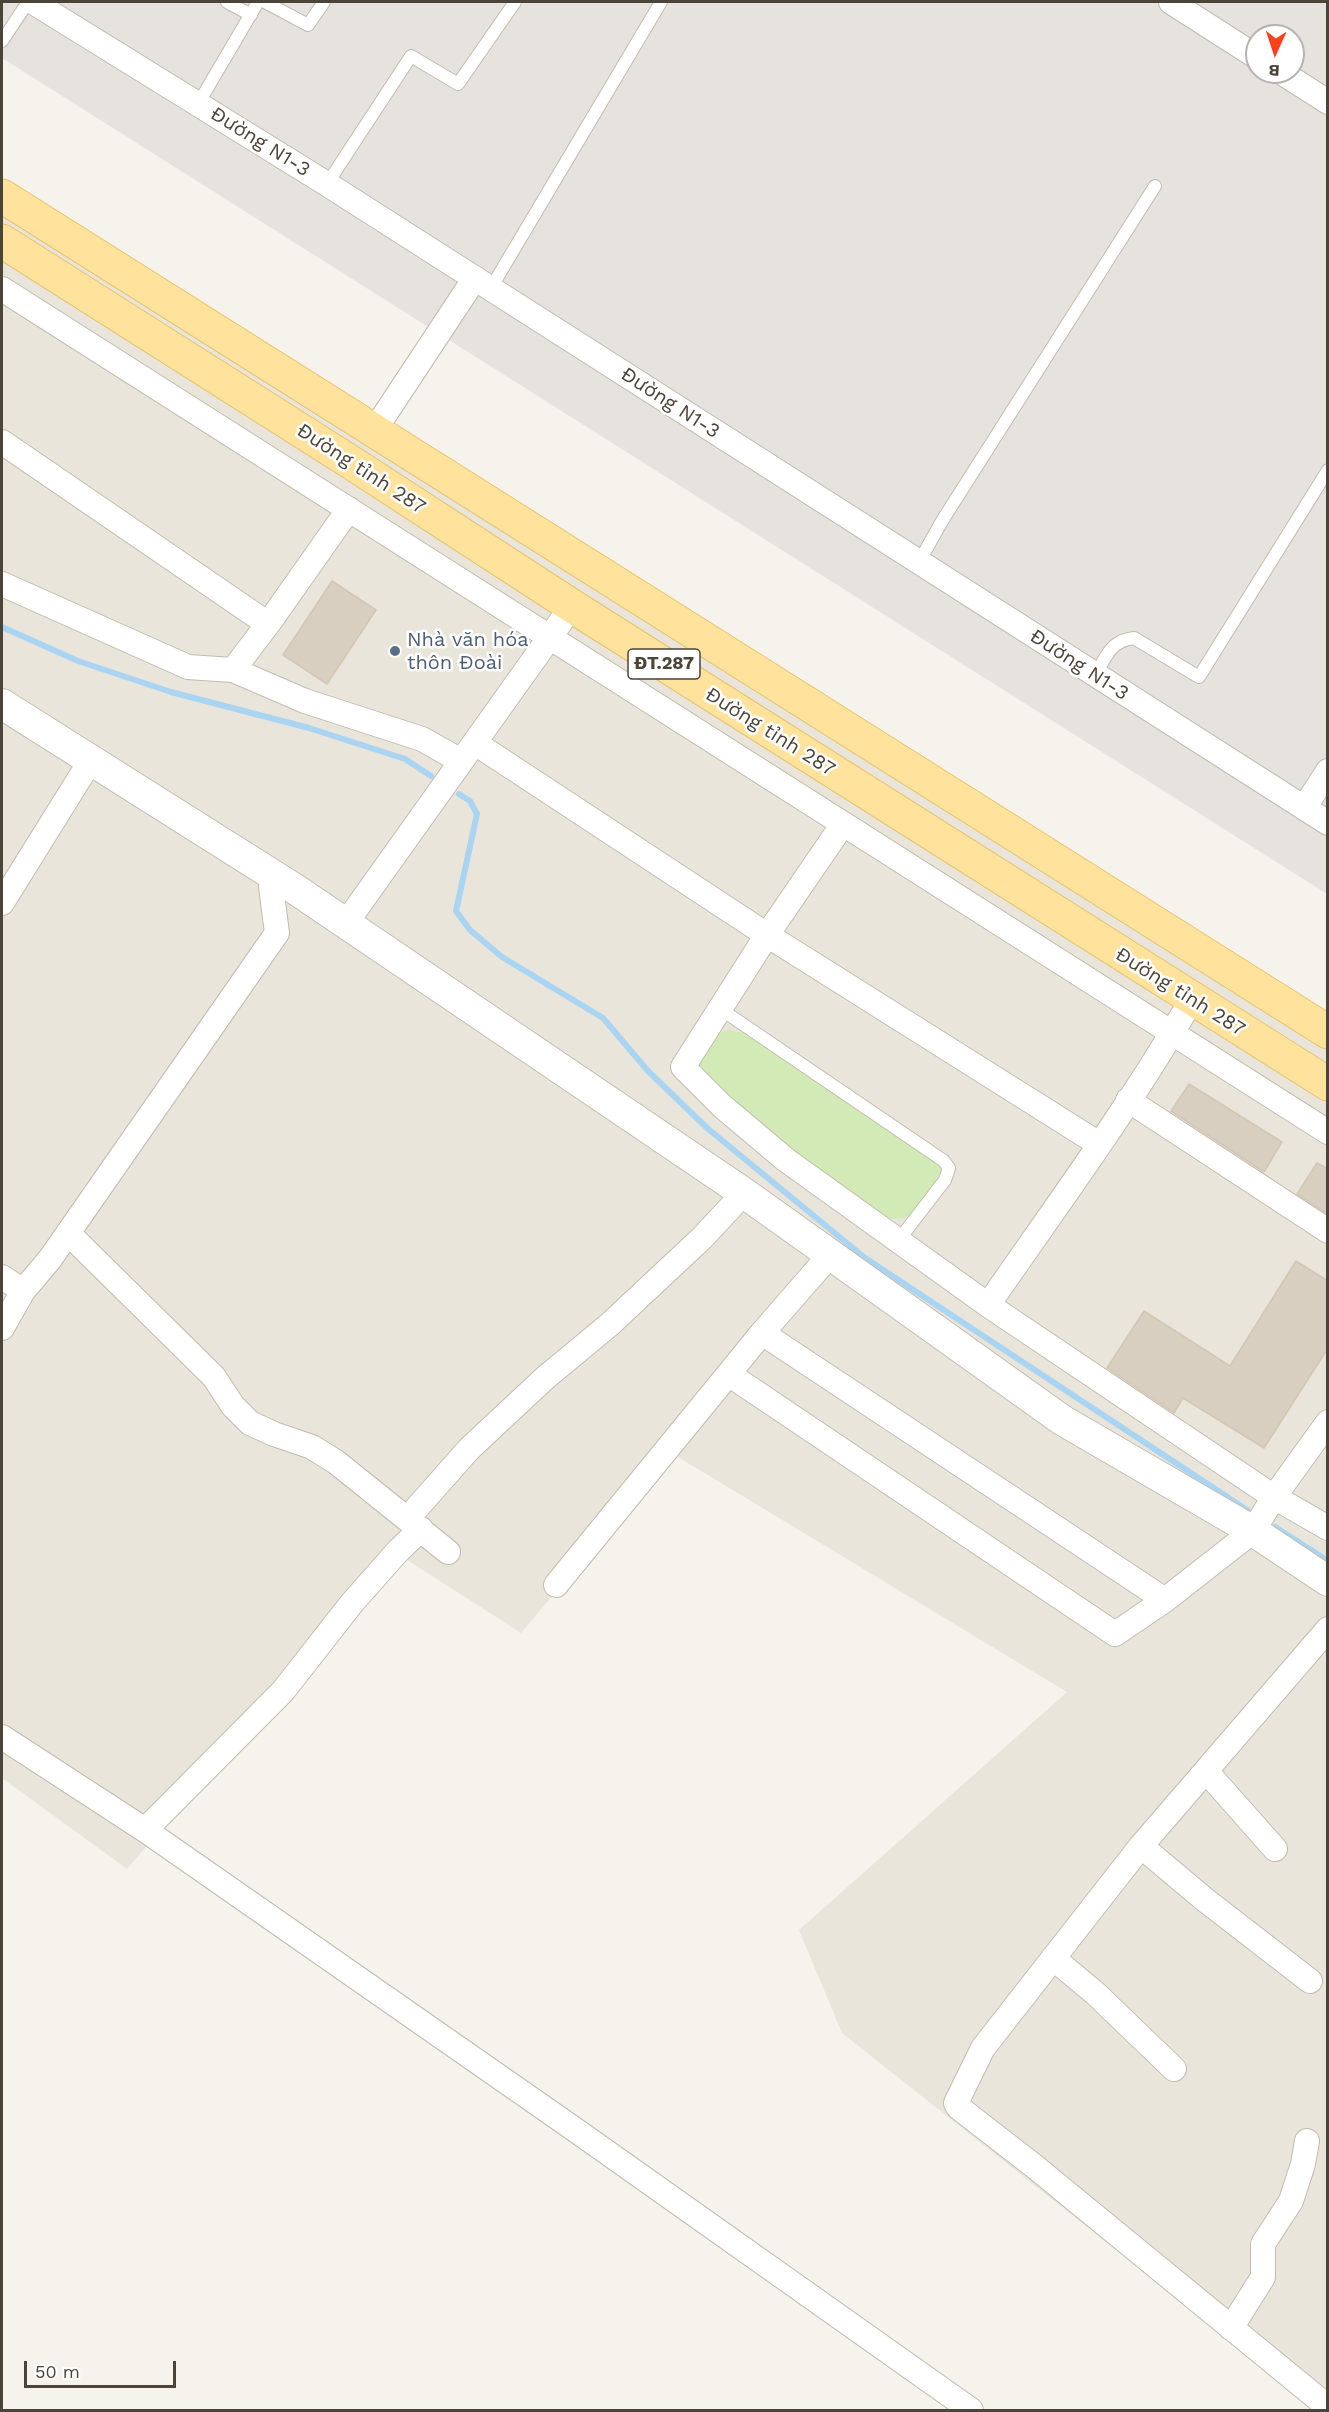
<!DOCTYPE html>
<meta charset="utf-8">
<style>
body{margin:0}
#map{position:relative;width:1329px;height:2412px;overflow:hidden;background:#f6f3ec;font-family:"Work Sans",sans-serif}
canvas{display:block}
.frame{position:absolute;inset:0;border:3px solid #4b4439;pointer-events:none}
.north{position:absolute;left:1245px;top:24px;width:60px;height:60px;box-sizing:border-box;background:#fff;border:2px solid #b7b4b0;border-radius:50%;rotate:183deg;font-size:16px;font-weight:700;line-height:24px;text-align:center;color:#4b4439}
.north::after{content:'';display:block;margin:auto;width:21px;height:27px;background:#fc3f1d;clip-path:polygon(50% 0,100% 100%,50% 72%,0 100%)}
.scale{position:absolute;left:24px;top:2361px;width:152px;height:27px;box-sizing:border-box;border:3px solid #4b4439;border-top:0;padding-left:8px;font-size:18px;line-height:21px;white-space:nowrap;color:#4b4439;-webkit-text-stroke:4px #fff;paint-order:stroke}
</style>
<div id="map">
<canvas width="1329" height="2412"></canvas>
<div class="frame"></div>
<div class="north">B</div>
<div class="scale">50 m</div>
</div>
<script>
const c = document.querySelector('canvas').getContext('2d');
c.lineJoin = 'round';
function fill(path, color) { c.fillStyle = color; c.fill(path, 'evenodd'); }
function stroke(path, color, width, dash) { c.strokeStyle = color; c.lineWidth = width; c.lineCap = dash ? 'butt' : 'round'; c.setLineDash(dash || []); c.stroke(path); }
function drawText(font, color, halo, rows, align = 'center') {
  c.font = font + ' "Work Sans",sans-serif'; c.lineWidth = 5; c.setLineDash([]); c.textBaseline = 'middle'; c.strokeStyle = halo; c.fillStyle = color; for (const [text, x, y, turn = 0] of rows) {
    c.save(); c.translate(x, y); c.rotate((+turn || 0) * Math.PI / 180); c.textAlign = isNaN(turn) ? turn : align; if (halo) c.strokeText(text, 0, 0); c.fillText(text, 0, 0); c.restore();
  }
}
const residential = new Path2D(`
 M2,185L1327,1020V2410H1318L842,2033L799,1930L1067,1692L673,1454L521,1633L401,1556L127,1869L2,1778Z`);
const industrial = new Path2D(`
 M2,2H1327V894L2,58ZM1257,36H1293V72H1257Z`);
const green = new Path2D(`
 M729,1030L743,1033L766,1046L937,1155L946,1173C928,1200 918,1227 880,1216L792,1150L699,1071L700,1059L719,1033Z`);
const stream = new Path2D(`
 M2,627L78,661L171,692L309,728L405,759L431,776
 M459,794L470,801L477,814L456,911L470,930L502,957L603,1018L648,1071L707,1128L865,1258L1247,1510
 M1275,1527L1328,1561`);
const building = new Path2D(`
 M332,581L376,610L327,684L283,655Z
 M1189,1084L1282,1142L1264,1172L1171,1111Z
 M1317,1163L1328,1169V1214L1297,1194Z
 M1296,1261L1328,1281V1348L1264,1448L1183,1398L1174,1413L1107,1368L1144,1311L1230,1366Z`);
const service = new Path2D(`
 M227,2L251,15
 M265,2L308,25L324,2
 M2,41L28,2
 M198,104L258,2
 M327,184L411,56L458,84L515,2
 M491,288L661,2
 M919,562L942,521L1155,186
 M1095,675C1107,656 1110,641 1134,638L1199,677L1328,470
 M719,1008L944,1161L949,1168L945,1180L898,1241`);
const minor = new Path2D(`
 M33,2L327,184L1328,823
 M1171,2L1257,57
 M1281,72L1328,102
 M2,289L1328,1132
 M374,431L475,278
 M2,442L268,624
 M2,584L188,667L233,670L268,624L349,509
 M233,670L305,701L422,739L461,761
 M475,743L767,935L1099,1144
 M1304,808L1328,771
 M843,824L767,935L683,1067L722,1106L786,1160L988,1305
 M2,903L91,760
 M346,923L572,606
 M1192,999C1131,1105 1057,1205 988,1305L1274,1497L1328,1528
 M1128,1100L1328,1231
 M68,1233L214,1377L233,1406L250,1423L274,1434L312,1447L336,1462L448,1552
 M2,1277L23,1291
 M2,1328L23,1291L50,1259L277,933L271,887L275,876
 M762,1333L1165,1600
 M730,1375L1115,1634L1165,1600L1253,1531L1274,1497L1328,1422
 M408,1518L469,1449L545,1378L609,1325L702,1238L744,1193
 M556,1585L762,1333L830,1255
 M1328,1629L1141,1846L983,2048L956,2103L958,2107L1034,2166L1328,2407
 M2,1737L145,1830L574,2129L971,2410
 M1206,1771L1275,1849
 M145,1830L283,1691L352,1603L398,1551L421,1529
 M1141,1846L1204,1899L1310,1981
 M1053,1958L1095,1993L1174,2069
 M1231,2328L1263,2277V2244L1291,2201L1303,2164L1307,2141`);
const tertiary = new Path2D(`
 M2,704L295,889L744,1193L1062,1420L1253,1531L1328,1581`);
const primary = new Path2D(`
 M2,196L1328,1032
 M2,241L352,463L572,606L1328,1084`);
const markers = [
 [395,651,6,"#5c6f8a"]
];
const shields = [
 [664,664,72]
];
const shieldNames = [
 ["ĐT.287",664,664]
];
const streetNames = [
 ["Đường N1-3",260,142,32],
 ["Đường N1-3",670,403,33],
 ["Đường tỉnh 287",361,469,33],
 ["Đường N1-3",1079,665,33],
 ["Đường tỉnh 287",770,732,32],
 ["Đường tỉnh 287",1180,992,32]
];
const serviceNames = [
 ["Nhà văn hóa",407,640],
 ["thôn Đoài",407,663]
];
fill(residential, '#eae5da');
fill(industrial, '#e6e2dd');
fill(green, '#d2eab5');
stroke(stream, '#a9d4f2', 6);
fill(building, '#d8cfc1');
stroke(building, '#d3c7b4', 1.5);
stroke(service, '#c2bbae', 14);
stroke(minor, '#c2bbae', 26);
stroke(tertiary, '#c2bbae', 32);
stroke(primary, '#e6c16a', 35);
stroke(service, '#fff', 12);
stroke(minor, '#fff', 24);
stroke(tertiary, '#fff', 30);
stroke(primary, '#ffe39c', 33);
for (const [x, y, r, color] of markers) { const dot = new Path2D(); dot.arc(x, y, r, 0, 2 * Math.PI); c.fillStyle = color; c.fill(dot); stroke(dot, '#fff', 2); }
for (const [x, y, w] of shields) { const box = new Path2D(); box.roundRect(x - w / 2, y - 15, w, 30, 4.5); c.fillStyle = '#fff'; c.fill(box); stroke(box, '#4b4439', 1.5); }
drawText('bold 18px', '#4b4439', null, shieldNames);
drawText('20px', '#4b4439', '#fff', streetNames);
drawText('20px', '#4e5e75', '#fff', serviceNames, 'left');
</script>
